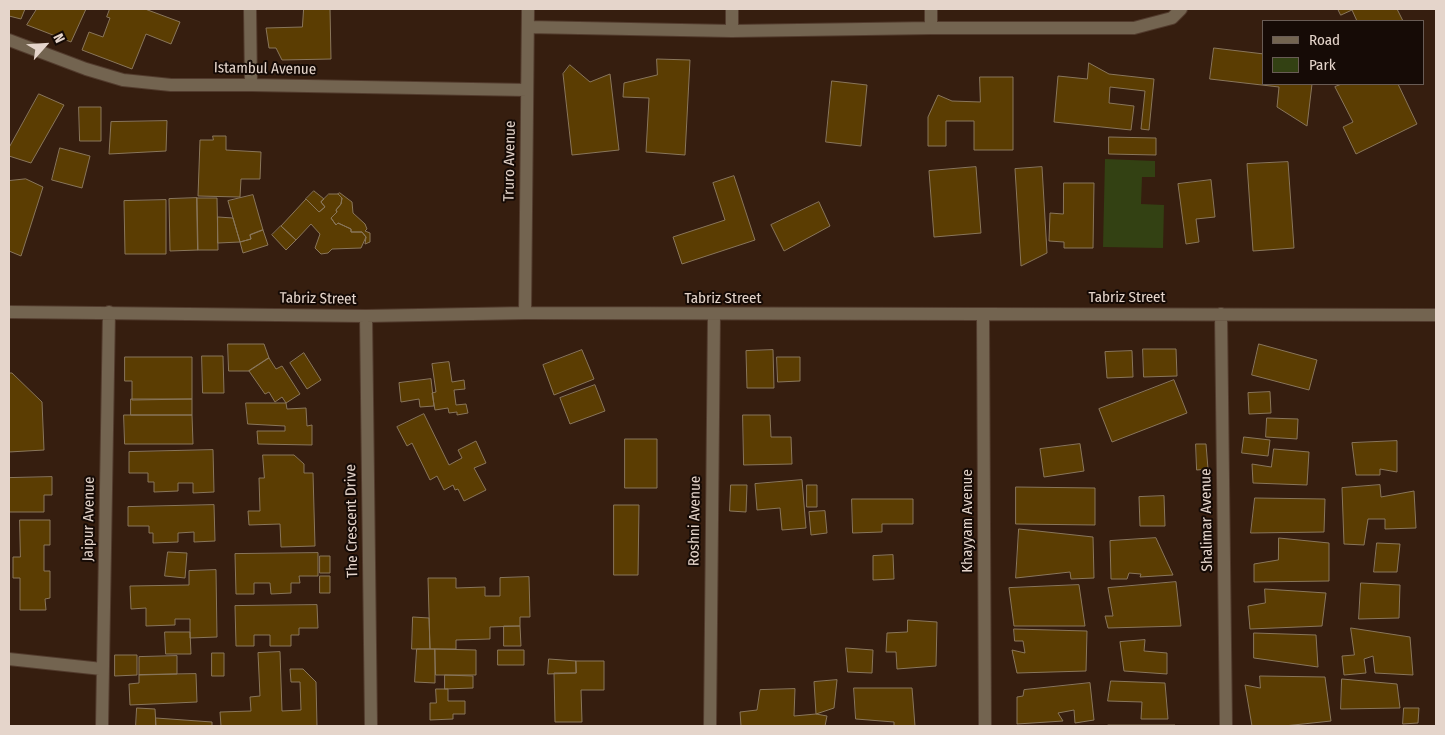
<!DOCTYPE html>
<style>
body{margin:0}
#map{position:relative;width:1445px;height:735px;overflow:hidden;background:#361e0f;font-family:"Fira Sans Condensed",sans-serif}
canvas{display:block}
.frame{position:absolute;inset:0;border:10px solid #e5d5cb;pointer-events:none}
.legend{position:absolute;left:1262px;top:20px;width:162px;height:65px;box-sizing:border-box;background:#160b06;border:1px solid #695c55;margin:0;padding:6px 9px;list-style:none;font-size:15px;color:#e5d5cb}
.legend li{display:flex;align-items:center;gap:10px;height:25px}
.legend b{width:25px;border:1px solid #695c55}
.north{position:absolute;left:20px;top:20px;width:50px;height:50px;-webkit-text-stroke:4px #160b06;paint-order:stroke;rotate:64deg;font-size:14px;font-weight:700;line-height:20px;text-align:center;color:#e5d5cb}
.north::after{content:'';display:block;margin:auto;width:18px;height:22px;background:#e5d5cb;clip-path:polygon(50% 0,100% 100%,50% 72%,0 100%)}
</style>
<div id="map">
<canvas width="1445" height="735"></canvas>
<div class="frame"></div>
<ul class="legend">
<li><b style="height:6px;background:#736450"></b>Road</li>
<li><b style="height:14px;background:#334113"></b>Park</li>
</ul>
<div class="north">N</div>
</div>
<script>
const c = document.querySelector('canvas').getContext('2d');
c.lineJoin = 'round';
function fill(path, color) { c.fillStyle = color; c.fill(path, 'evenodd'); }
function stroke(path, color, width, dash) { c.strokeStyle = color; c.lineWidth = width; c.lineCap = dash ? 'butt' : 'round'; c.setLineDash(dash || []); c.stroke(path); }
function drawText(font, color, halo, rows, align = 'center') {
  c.font = font + ' "Fira Sans Condensed",sans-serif'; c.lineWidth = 4; c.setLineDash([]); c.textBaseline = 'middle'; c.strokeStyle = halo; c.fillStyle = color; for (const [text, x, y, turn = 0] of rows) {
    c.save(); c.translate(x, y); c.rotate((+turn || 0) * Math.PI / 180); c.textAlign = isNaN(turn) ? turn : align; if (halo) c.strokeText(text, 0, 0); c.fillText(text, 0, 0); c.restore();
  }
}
const green = new Path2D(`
 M1105,159L1155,161V177H1142L1141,204L1164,205L1163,248L1103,247Z`);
const building = new Path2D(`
 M9,9H25L21,19L9,16Z
 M37,9H86L71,42L27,25Z
 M110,9H145L180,22L171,44L146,34L132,69L82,50L89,32L103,37L110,18L107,17Z
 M304,9H330L331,59L282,60L276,48H269L266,28L302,27Z
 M1338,9H1397L1403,21H1357L1352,10L1341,15Z
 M1214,48L1264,54V84H1312L1307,126L1277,107L1279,87L1210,79Z
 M657,59L690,60L685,155L646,152L649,98L623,97L624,83L657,75Z
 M1089,63L1109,74L1154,79L1149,130L1141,129L1145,91L1110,87L1109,103L1134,106L1131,130L1054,122L1058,76L1087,79Z
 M570,65L590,82L610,74L619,150L572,155L563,74Z
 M980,77H1013V150H974V121H946V146H928V117L938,95L952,101L980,102Z
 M832,81L867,85L861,146L826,142Z
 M1342,84H1398L1417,124L1356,154L1343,127L1353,122L1335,87Z
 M39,94L64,105L31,163L9,156V148Z
 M79,107H101V141H80Z
 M167,121L166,151L109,154L111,122Z
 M213,136H226V150L261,152L260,179H241L240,197L198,196L200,140H213Z
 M1109,137L1156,138V155L1109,154Z
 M60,148L90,156L82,188L52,180Z
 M1288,162L1294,248L1253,251L1247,164Z
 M976,167L981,233L934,237L929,171Z
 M1042,167L1047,253L1021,266L1015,169Z
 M734,176L755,240L682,264L673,237L725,220L713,183Z
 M26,179L43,187L21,256L9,251V181Z
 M1211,180L1215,217L1196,219L1199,242L1186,244L1178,184Z
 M1064,183H1094L1093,248H1064V242L1049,241L1050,213L1063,214Z
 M314,191L324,199L321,202L325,207L319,212L306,199Z
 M340,193L352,202L353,213L365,224L367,229L365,231L370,233V242L365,244L366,237L362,232H351V229L338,223L336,225L331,218L337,212L336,210L341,204L342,198L338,194Z
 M329,194H338L342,198L341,204L336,210L337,212L331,218L336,225L338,223L351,229V232H362L366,237L361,248L332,249L328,253L321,254L315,248L320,234L311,224L296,240L281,226L306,199L319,212L325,207L321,202Z
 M253,195L263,230L250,235L251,239L240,242L228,201Z
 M197,198H217L218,250H198Z
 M197,198L198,250L170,251L169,199Z
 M166,200V254H125L124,201Z
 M819,202L830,226L784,251L771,225Z
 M218,217L233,218L240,242L218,243Z
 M281,226L296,240L286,250L272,235Z
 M263,230L268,245L243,253L240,242L251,239L250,235Z
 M228,344H264L269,358L249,371H229Z
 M1259,344L1317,360L1309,390L1252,375Z
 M1143,349H1176L1177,376L1144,377Z
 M582,350L594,379L554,395L543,365Z
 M773,350L774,388H747L746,351Z
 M1132,351L1133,377L1107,378L1105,352Z
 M304,353L321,380L307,389L290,363Z
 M202,356H223L224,393H203Z
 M125,357H192V399L132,400V381H125Z
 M777,357H800V381L778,382Z
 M269,358L276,369L282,366L300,394L286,403L282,397L275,402L269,392L265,394L249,371Z
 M449,362L452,382L464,380L465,389L454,390L456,405L466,404L468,413L457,415V412L449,413L448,408L435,410L432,393L436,392L432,364Z
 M9,373H12L42,402L44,450L9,452Z
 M431,379L434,406L420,407L419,399L401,402L399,383Z
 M1174,380L1187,413L1112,442L1099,409Z
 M595,385L605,411L570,424L560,398Z
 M1270,392L1271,413L1249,414L1248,393Z
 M131,399H192V415H131Z
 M246,403H286L287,409L306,408L307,426L312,425V445L258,444L257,431H285V426L248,424Z
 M424,414L449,465L462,458L458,450L476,441L486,463L474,468L486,490L464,501L458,489L455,490L453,485L444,490L437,476L430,480L412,443L407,446L397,427Z
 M124,415H192L193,444H125Z
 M743,415H770L771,437H791L792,464L744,465Z
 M1267,418L1298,419L1297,439L1266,437Z
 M1244,437L1270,440L1268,456L1242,453Z
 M625,439H657V488H625Z
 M1397,441V472L1380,469V475H1356L1352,443Z
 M1080,444L1084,471L1044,477L1040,449Z
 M1196,444H1206L1208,469L1197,470Z
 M1274,449L1309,452L1307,485L1253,483L1252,464L1271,467Z
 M213,450L214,492L193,493V483H178V491L154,492V482H148V473H129V452Z
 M263,455H294L304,464V473H313L315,546L281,547L280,524L249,525L248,511H260L259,478H264Z
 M52,477V495H44V512H9V478Z
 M802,480L806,528L782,530L780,508L757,510L755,484Z
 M731,485H747L746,512L730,511Z
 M807,485H817V507H807Z
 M1380,485L1381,497L1414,491L1416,528L1385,529V519H1368L1364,545L1344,544L1342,488Z
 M1016,487L1095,488V525L1016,524Z
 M1164,496L1165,526H1140L1139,497Z
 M1255,498L1325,499L1324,532L1251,533Z
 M852,499H913V524H882V532L853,533Z
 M214,505L215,541L194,542V532L178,533V542L153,543V533H149V526H128V507Z
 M614,505H639L638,575H614Z
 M825,511L827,533L811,535L809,512Z
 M20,520H50V545H44V571H50V598L45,599L46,610H20V578H13V557H20Z
 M1019,529L1093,537L1094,578L1071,579L1070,572L1016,578Z
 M1156,538L1173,575L1140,577L1141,574L1129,573L1127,579H1111L1110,541Z
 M1279,538L1329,543V581L1254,582V564L1278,560Z
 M1377,543L1400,544L1397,572H1374Z
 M168,552L187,553L185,578L165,576Z
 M318,553V576H299L300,583H291V593L271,594L270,583H254V594H236L235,554Z
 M893,555L894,579L873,580V556Z
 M320,556H330V573H320Z
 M216,570L217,637L190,638V619H175V625L146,626V608L131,609L130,586L189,585V571Z
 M320,576H330V593H320Z
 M529,577L530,617H520V626L490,627V639L456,640V649H430L428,578H456V588L485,587V596H500V578Z
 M1176,582L1181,626L1108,628L1105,616H1113L1108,588Z
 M1361,583L1400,585L1399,618L1359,619Z
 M1079,585L1085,626H1014L1009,588Z
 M1265,589L1326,593L1322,626L1250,629L1248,606L1265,603Z
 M317,605L318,628H299V635H291V646H270V635H254V646H236L235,606Z
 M413,617L429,618L430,649H412Z
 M908,620L937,622L936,666L897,669L896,652H886L887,633L907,632Z
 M504,626H520L521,646H504Z
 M1351,628L1410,637L1413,675L1375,673L1373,656L1364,659L1366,673L1344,675L1342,656L1354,655Z
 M1014,629L1087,631L1086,671L1017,673L1012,650L1025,653L1023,641H1015Z
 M165,632H190L191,654H166Z
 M1254,633L1316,635L1318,667L1254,658Z
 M1145,640L1144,651L1167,653V674L1124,671L1120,642Z
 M846,648L873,650L872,673L848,672Z
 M417,649H435V683L415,682Z
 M435,649L476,650V675H436Z
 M498,650H524V665H498Z
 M280,652L282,711L301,710L300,682H291L290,669H303L316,682L317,726H221L220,712L251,711L250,697L260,696L258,653Z
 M212,653H224V676H212Z
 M115,655H137V675L115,676Z
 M177,656V674L139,675V657Z
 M549,659L576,661V673L548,674Z
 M576,661H604V690H581L582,722H555L554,673H576Z
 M196,674L197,702L130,705L129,684L139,683V675Z
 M445,675L473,676V688L445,689Z
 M1260,676L1325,677L1331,721L1284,726H1252L1245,685L1260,688Z
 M1342,679L1397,684L1400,708L1341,709Z
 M837,680L834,708L816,714L814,682Z
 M1111,681L1165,683L1168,719H1141L1142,702L1108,701Z
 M1090,683L1094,720L1075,723L1074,710L1058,713L1063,721L1017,724V697L1023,696L1024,690Z
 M854,688H912L915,726H894V722L856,719Z
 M436,689H448V701H465V714H453V719L430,720V703H436Z
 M795,689L794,716L816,714L827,716L825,726H741L740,712L757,710L760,690Z
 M137,708L155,709L156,726H136Z
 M1404,708H1419L1418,723L1403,724Z
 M156,718L212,722V726H156Z
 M1108,725H1175V726H1108Z`);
const minor = new Path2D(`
 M250,9L251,85
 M931,9V28
 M528,27L732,31L931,28H1134L1172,18L1181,9
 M732,31V9
 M9,40L86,69L123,80L171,85H251L527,90
 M9,312L366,316L525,313L1436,315
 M525,313L528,9
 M1221,314L1226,726
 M983,315L985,726
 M366,316L371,726
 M9,659L102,669
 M102,726L109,312
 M710,726L714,315`);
const streetNames = [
 ["Istambul Avenue",265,69,1],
 ["Truro Avenue",510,161,-89],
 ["Tabriz Street",1127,298],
 ["Tabriz Street",318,299,1],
 ["Tabriz Street",723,299],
 ["Jaipur Avenue",89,519,-89],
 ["Shalimar Avenue",1207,520,-91],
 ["The Crescent Drive",352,521,-91],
 ["Roshni Avenue",695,521,-89],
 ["Khayyam Avenue",968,521,-90]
];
fill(green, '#334113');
fill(building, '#5b3d02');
stroke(building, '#89765b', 1);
stroke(minor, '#523b2d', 14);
stroke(minor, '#736450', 12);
drawText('15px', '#e5d5cb', '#160b06', streetNames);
</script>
